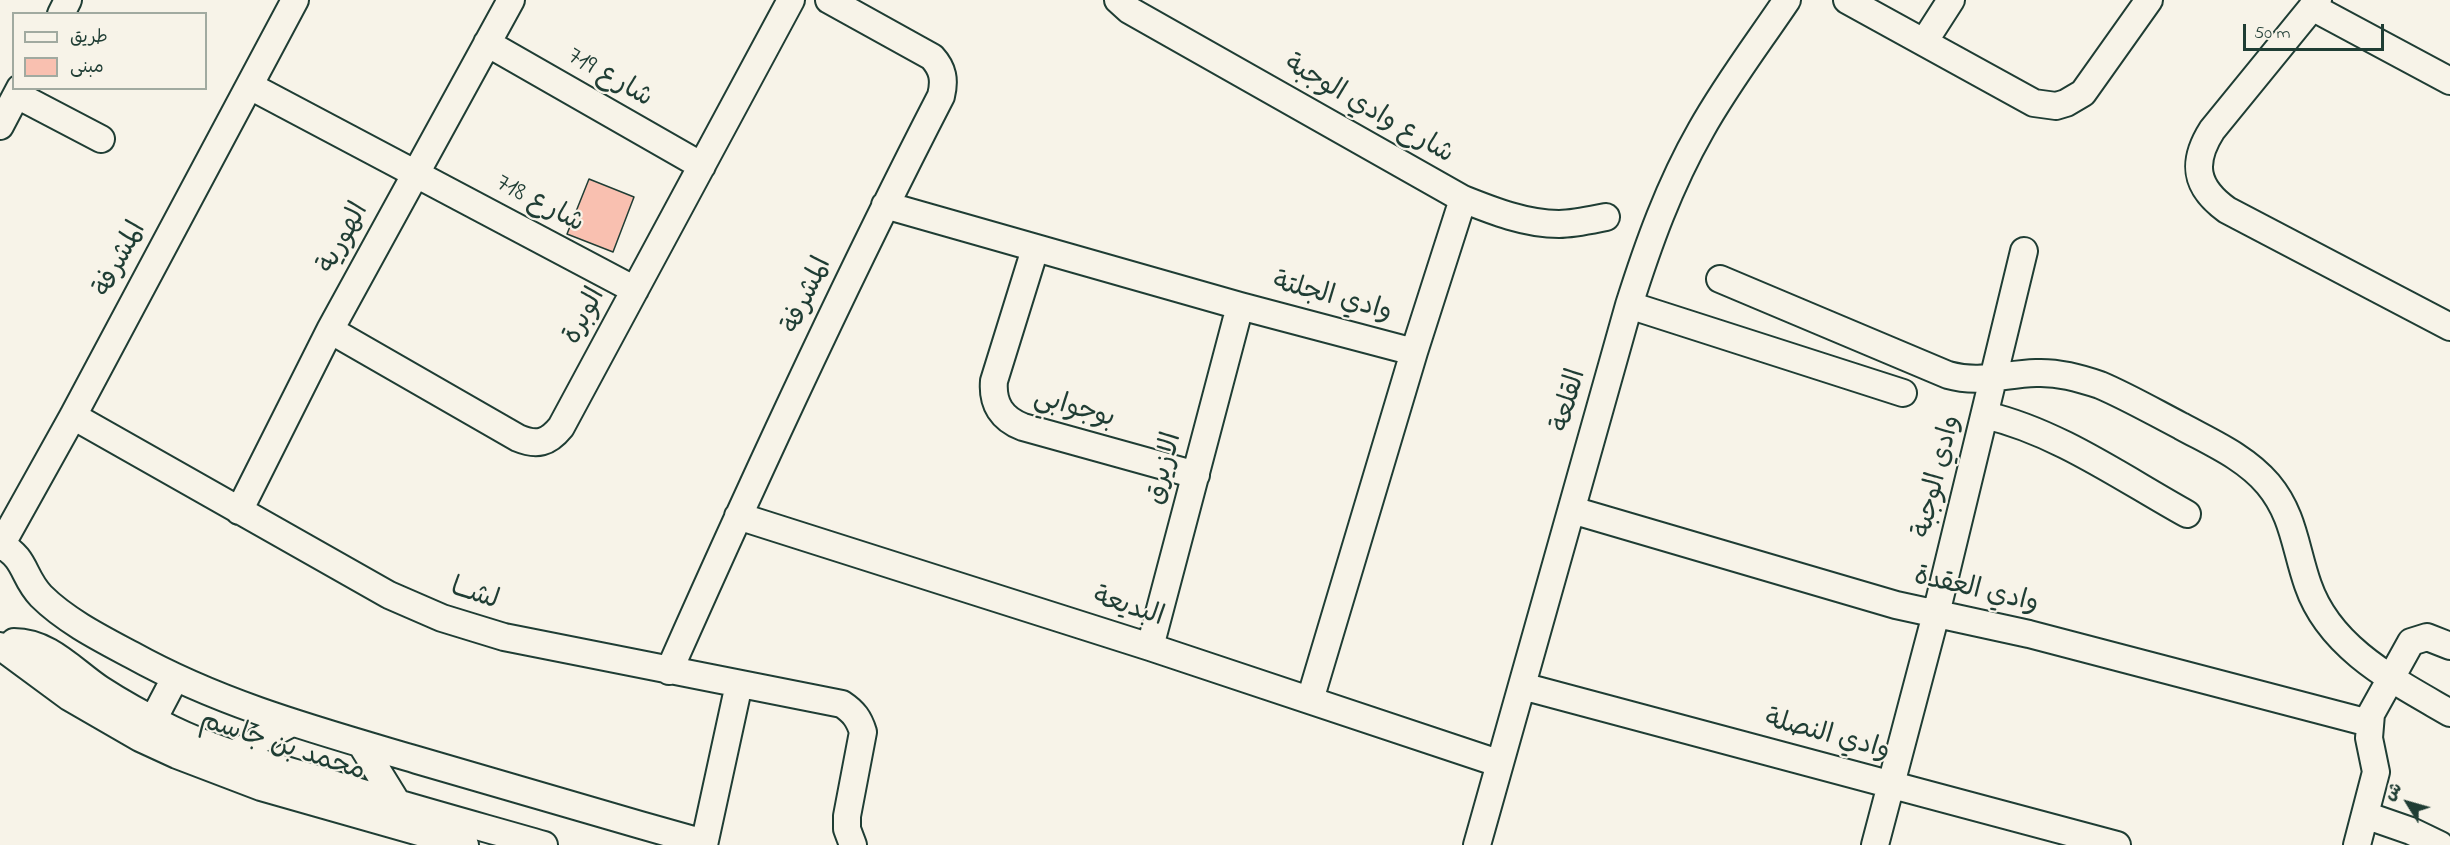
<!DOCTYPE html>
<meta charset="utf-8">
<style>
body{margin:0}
#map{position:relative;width:2450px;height:845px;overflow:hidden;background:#f7f3e8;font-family:"Indie Flower","Playpen Sans Arabic",sans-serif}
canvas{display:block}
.legend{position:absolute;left:12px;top:12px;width:195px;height:78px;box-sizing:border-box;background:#f7f3e8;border:2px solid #a1aaa0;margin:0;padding:8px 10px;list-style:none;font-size:18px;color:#1f3d34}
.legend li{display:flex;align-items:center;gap:12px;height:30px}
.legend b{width:30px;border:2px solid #a1aaa0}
.north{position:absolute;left:2378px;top:773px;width:60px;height:60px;-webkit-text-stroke:4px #f7f3e8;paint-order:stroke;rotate:307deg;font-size:16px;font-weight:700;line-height:24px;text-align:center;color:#1f3d34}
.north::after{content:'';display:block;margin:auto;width:21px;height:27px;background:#1f3d34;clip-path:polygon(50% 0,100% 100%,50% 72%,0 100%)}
.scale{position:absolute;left:2243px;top:24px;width:141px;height:27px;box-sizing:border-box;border:3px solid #1f3d34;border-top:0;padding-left:8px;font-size:18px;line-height:21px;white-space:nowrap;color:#1f3d34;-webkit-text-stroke:4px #f7f3e8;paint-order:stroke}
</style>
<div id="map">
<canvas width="2450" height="845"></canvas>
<ul class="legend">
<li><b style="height:8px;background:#f7f3e8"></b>طريق</li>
<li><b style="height:16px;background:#f9c0b0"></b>مبنى</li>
</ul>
<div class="north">ش</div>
<div class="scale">50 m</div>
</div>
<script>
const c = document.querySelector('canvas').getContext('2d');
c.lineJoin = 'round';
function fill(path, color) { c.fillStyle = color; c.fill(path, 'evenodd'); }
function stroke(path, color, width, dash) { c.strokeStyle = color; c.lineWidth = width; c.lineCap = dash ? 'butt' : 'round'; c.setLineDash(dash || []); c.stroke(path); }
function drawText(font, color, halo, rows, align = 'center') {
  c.font = font + ' "Indie Flower","Playpen Sans Arabic",sans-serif'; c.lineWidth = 4.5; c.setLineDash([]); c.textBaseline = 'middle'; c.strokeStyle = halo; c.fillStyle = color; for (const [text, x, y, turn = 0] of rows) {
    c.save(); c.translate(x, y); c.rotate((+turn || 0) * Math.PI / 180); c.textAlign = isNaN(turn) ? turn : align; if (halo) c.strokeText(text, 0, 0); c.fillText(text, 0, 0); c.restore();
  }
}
const building = new Path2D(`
 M589,179L634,197L613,252L567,234Z`);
const minor = new Path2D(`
 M1118,0L1129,10L1463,199C1493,211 1526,224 1559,224C1574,224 1591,220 1606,217
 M1847,0L2034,103L2056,106L2066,103L2083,93L2149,0
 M2318,0L2212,130C2191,163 2195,187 2227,210L2450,327
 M2312,7L2450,81
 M61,14L68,0
 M1924,42L1951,0
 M487,43L702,166
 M250,86L635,290
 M17,95L101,139
 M0,126L20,88
 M885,205L1240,306L1414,352
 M1035,249L994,381C992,404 1002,419 1023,427L1196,475
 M1720,279L1948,375C1980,384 2004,374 2036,373C2058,372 2079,378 2100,385C2128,397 2154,412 2181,426C2212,443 2245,457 2268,484C2294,515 2295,548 2308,585C2330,649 2395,681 2450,713
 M1629,305L1903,393
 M330,330L518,438C537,446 548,443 561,427L791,0
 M1985,415C2058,432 2122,478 2187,514
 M73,416L389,595L442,618L504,637L842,704C854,712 859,719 863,732L847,816V829L853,845
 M1572,510L1896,605L2029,634L2369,723
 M239,511L330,330L511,0
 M738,516L1150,647L1498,763
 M0,544C27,559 22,576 41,596C66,621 102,639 132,655C222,705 319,731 417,760C512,788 608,816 704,843
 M0,547L73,416L295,0
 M14,642C49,642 73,671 100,689C123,704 147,717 171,729C216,751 265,764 313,778C390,802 467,823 544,845
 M0,646L69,697L140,738L177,755L261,787L465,845
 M1150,647L1240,306
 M669,671C755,477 844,284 941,96C945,80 943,69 932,57L829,0
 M1522,686L2117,845
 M1310,700L1414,352L1463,199
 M153,720L175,678
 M361,744L398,804
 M233,754L290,724
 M2365,815L2411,831L2440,845
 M704,845L739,684
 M1477,845L1629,305C1648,245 1669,186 1701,130C1726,85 1758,43 1787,0
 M1875,845L1936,614L2024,251
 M2357,845L2376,772L2369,738L2371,714L2411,642L2427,637L2450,646`);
const streetNames = [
 ["شارع 719",609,79,30],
 ["شارع وادي الوجبة",1368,111,30],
 ["شارع 718",539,205,28],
 ["الهورية",345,239,-61],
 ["المشرفة",122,260,-62],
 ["المشرفة",809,296,-65],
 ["وادي الجلتة",1332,299,15],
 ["الوبرة",586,317,-62],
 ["القلعة",1571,401,-74],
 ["بوجوابي",1074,410,16],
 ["الازيرق",1166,469,-75],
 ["وادي الوجبة",1939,477,-76],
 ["وادي العقدة",1976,592,13],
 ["لشــا",474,596,18],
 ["البديعة",1128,609,18],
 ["وادي النصلة",1827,737,15],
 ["محمد بن جاسم",282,748,18]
];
fill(building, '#f9c0b0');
stroke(building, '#1f3d34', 1.5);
stroke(minor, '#1f3d34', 30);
stroke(minor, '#f7f3e8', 26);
drawText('27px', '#1f3d34', '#f7f3e8', streetNames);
</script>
